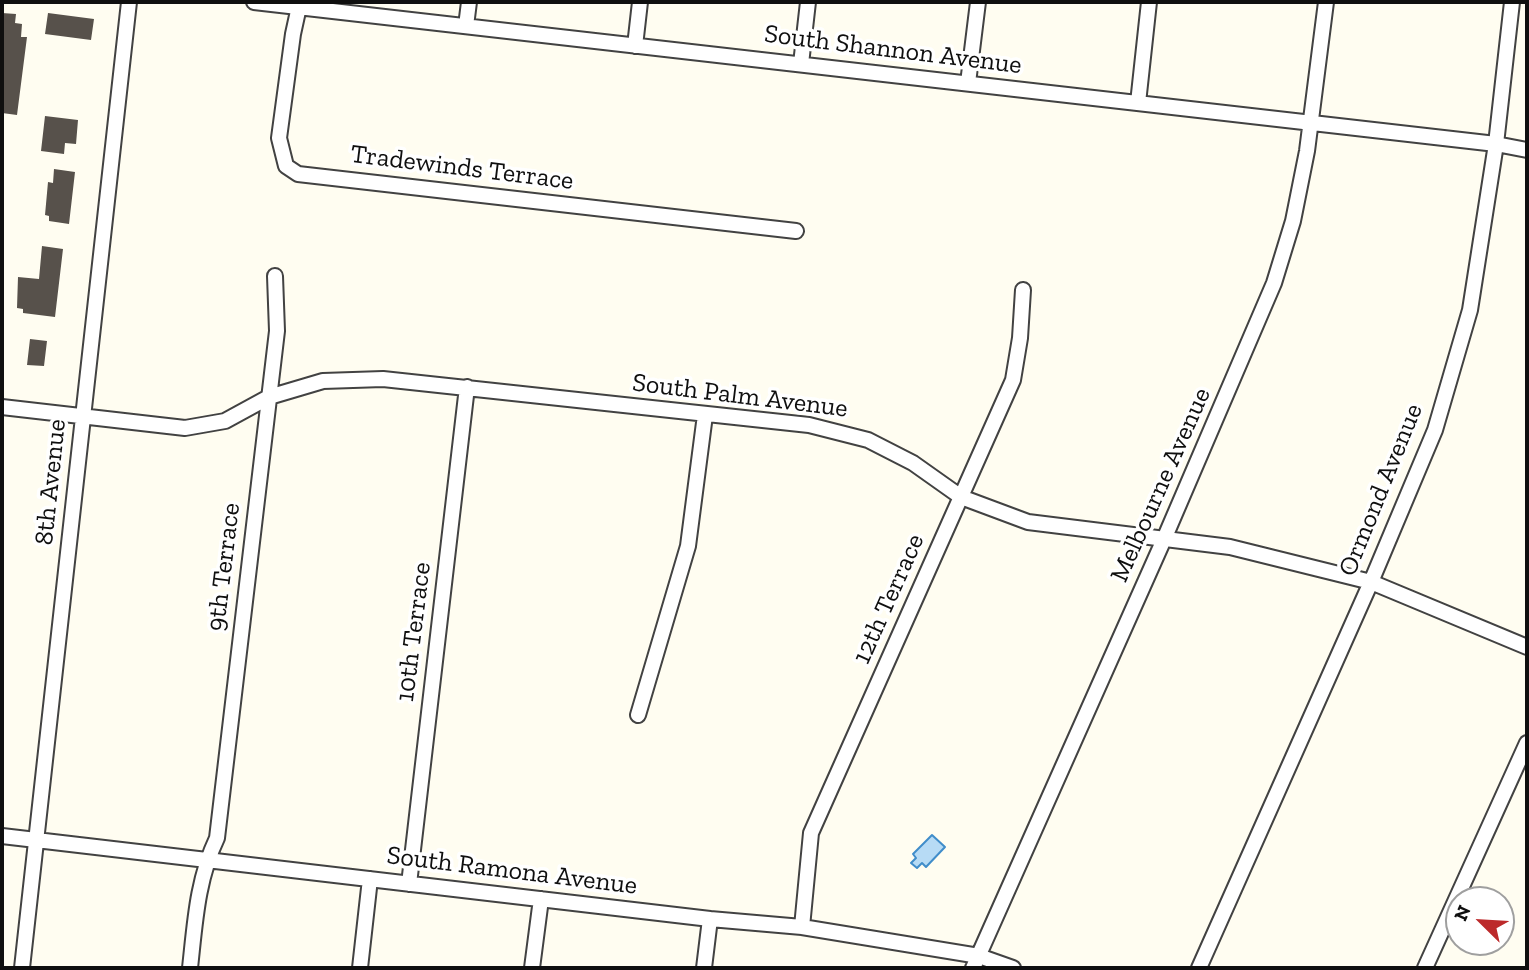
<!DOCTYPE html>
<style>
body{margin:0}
#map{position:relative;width:1529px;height:970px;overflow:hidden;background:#fffdf1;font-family:"Zilla Slab",serif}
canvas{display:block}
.frame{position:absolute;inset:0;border:4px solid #0f0f0f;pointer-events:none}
.north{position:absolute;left:1445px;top:886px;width:70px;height:70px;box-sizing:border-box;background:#fff;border:2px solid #9f9f9f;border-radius:50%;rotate:294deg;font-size:19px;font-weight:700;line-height:28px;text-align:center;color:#0f0f0f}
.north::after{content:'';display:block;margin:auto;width:24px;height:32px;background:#bc2a2b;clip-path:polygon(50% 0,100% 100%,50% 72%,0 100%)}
</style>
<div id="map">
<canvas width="1529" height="970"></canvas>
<div class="frame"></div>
<div class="north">N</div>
</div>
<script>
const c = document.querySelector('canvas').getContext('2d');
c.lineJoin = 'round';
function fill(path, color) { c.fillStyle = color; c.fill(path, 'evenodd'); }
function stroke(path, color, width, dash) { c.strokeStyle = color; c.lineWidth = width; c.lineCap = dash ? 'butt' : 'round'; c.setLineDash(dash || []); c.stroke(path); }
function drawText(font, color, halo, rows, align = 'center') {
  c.font = font + ' "Zilla Slab",serif'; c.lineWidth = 7; c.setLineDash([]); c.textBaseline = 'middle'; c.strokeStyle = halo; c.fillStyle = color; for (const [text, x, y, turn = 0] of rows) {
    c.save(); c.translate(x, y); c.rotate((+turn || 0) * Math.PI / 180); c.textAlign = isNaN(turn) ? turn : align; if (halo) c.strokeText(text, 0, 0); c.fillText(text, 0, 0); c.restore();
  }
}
const water = new Path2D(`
 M932,835L945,847L926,867L922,863L917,868L911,863L916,858L913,854Z`);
const building = new Path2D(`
 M2,13L16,14L15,23L22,24L21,37H27L17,115L2,113Z
 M48,13L94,19L91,40L45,34Z
 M45,116L78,120L76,144L65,143L64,154L41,151Z
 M54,169L75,172L69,224L49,221V216L45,215L48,182L53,183Z
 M42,246L63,249L55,317L23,313V309L17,308L18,277L39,279Z
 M30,339L47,341L44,366L27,365Z`);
const minor = new Path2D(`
 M254,2L1496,144L1527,150
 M300,2L293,34L279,138L286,166L298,174L796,231
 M466,26L469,2
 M635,46L640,2
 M801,64L808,2
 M968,83L978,2
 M1138,103L1149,2
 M2,407L185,428L225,421L269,397L323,381L383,379L809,425L868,440L913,463L961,497L1028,522L1230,547L1371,582L1527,647
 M638,715L688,546L705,415
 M2,836L710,919L802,927L979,956L1013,968
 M409,884L467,387
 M802,927L811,833L1013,380L1020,338L1023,290
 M22,968L129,2
 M190,968C195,923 197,880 217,838L277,331L275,276
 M360,968L370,879
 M532,968L541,899
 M704,968L710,919
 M973,968L1165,537L1274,283L1293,221L1307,151L1326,2
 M1199,968L1371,582L1435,430L1470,310L1496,144L1512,2
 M1425,968L1527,743`);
const streetNames = [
 ["South Shannon Avenue",893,50,7],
 ["Tradewinds Terrace",462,168,7],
 ["South Palm Avenue",740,396,7],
 ["8th Avenue",51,482,-84],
 ["Melbourne Avenue",1161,485,-66],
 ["Ormond Avenue",1381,490,-68],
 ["9th Terrace",224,567,-83],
 ["12th Terrace",889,599,-66],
 ["10th Terrace",414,632,-83],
 ["South Ramona Avenue",512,871,7]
];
fill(water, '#b7dbf5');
stroke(water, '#408dca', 2);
fill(building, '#57514b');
stroke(minor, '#424242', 18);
stroke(minor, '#fff', 14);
drawText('26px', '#0f0f0f', '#fff', streetNames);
</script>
